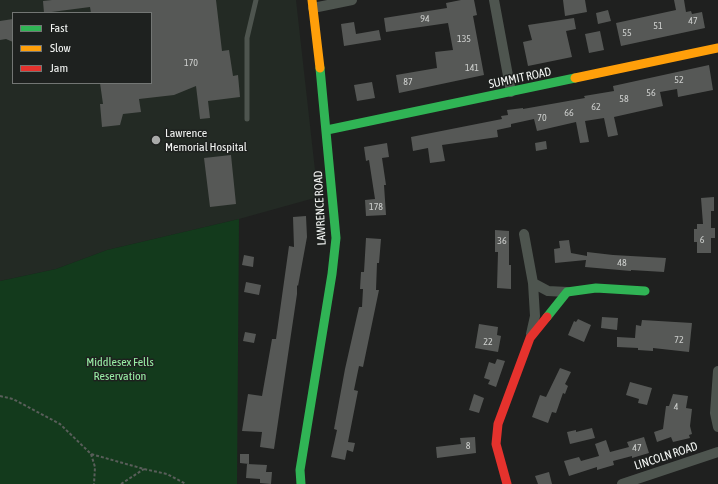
<!DOCTYPE html>
<style>
body{margin:0}
#map{position:relative;width:718px;height:484px;overflow:hidden;background:#1f201f;font-family:"Asap Condensed",sans-serif}
canvas{display:block}
.legend{position:absolute;left:12px;top:12px;width:140px;height:72px;box-sizing:border-box;background:#1e211f;border:1px solid #737674;margin:0;padding:5px 7px;list-style:none;font-size:12px;color:#f3f5f3}
.legend li{display:flex;align-items:center;gap:8px;height:20px}
.legend b{width:20px;border:1px solid #737674}
</style>
<div id="map">
<canvas width="718" height="484"></canvas>
<ul class="legend">
<li><b style="height:5px;background:#30b455"></b>Fast</li>
<li><b style="height:5px;background:#ff9f0a"></b>Slow</li>
<li><b style="height:5px;background:#e5322d"></b>Jam</li>
</ul>
</div>
<script>
const c = document.querySelector('canvas').getContext('2d');
c.lineJoin = 'round';
function fill(path, color) { c.fillStyle = color; c.fill(path, 'evenodd'); }
function stroke(path, color, width, dash) { c.strokeStyle = color; c.lineWidth = width; c.lineCap = dash ? 'butt' : 'round'; c.setLineDash(dash || []); c.stroke(path); }
function drawText(font, color, halo, rows, align = 'center') {
  c.font = font + ' "Asap Condensed",sans-serif'; c.lineWidth = 3; c.setLineDash([]); c.textBaseline = 'middle'; c.strokeStyle = halo; c.fillStyle = color; for (const [text, x, y, turn = 0] of rows) {
    c.save(); c.translate(x, y); c.rotate((+turn || 0) * Math.PI / 180); c.textAlign = isNaN(turn) ? turn : align; if (halo) c.strokeText(text, 0, 0); c.fillText(text, 0, 0); c.restore();
  }
}
const built = new Path2D(`
 M0,0H296L318,197L239,219L107,250L56,269L0,281ZM13,13H151V83H13Z`);
const green = new Path2D(`
 M239,219L237,484H0V281L56,269L107,250Z`);
const building = new Path2D(`
 M52,0H216L222,51L229,50L233,76L238,75L240,97L208,101L210,118L200,119L196,86L174,95L139,99L141,112L123,114L120,125L102,127L100,104H103L100,83H151V13H91L90,7L44,13L43,1Z
 M461,0H474L477,15L473,16L484,75L399,93L396,75L437,68L435,52L453,50L448,23L386,32L384,18L447,8L446,3Z
 M563,0H585L587,12L565,16Z
 M674,0H684L686,12L691,11L692,14L702,12L705,28L621,46L616,23L676,10Z
 M608,10L611,21L598,24L596,13Z
 M574,18L576,29L566,31L572,57L528,66L523,42L532,40L528,25Z
 M13,19V42L6,39L0,40V21Z
 M354,22L356,34L379,30L381,40L344,46L341,24Z
 M600,31L604,50L589,53L585,34Z
 M709,65L713,90L678,97L677,89L660,92L663,106L614,117L618,135L608,137L604,118L585,121L589,142L580,143L576,122L537,131L534,119L511,124V127L497,130L498,137L442,145L445,161L430,163L428,148L413,151L411,137L502,119L501,116L508,115L507,110L523,108V109L585,98L584,96L614,91L613,86Z
 M372,82L375,98L357,101L354,85Z
 M546,141L547,149L536,151L535,143Z
 M387,143L389,157L382,158L386,185H384L386,215L366,216L365,200L375,199L369,160L366,161L364,147Z
 M231,155L236,204L210,207L204,158Z
 M714,197V211H711V228H715V238H711V253H697V242H694V229H697V224H703L701,198Z
 M306,216L307,237L298,286L297,285V294L274,449L260,447L262,432L242,431L248,394L262,396L272,339H276L289,246L294,247L293,217Z
 M495,230L509,231V265H511V289L497,288L498,252H495Z
 M366,238L381,239L379,263H377L376,290H379L363,367L359,366L354,390L358,391L348,442L355,443L353,452L347,450L345,460L331,457L337,430L334,429L345,369L359,307H362L363,289H360L361,272H364Z
 M569,240L571,253L587,256V252L613,255L666,258L664,272L631,270V271L585,267L586,260L555,263L554,249L560,248L559,241Z
 M244,255L254,257L253,267L242,265Z
 M246,282L261,285L259,295L244,292Z
 M602,317L618,318L617,330L601,328Z
 M578,319L591,325L584,342L568,335L574,321L576,322Z
 M642,320L692,323L689,352L653,348V351L638,350V348L617,347V337L635,338L636,325L641,326Z
 M479,324L498,327L497,335L501,336L498,352L475,348Z
 M245,332L256,334L254,343L243,341Z
 M497,359L505,361L496,387L488,384L490,380L484,378L489,362L495,364Z
 M560,368L571,372L565,384L568,386L565,394L563,393L556,413L552,412L548,423L532,417L540,395L546,397Z
 M630,382L652,388L647,405L638,403L639,399L626,395Z
 M474,394L484,398L479,413L469,410Z
 M673,394L688,396L686,408L692,409L690,426L692,434L689,435L690,438L673,442L671,437L657,442L654,432L663,429L666,406H669Z
 M592,428L595,438L570,444L567,432L576,430V432Z
 M475,437L476,453L437,458L436,447L461,444L460,438Z
 M644,437L649,453L632,458V456L613,461L614,465L597,470V467L569,476L564,461L579,457L581,461L599,456L595,444L606,440L610,452L629,447L627,442Z
 M240,454H249V464L240,463Z
 M247,464L267,465L266,472H272L271,484L260,483V479L246,478Z
 M549,472L552,484H538L535,476Z`);
const path = new Path2D(`
 M0,396L13,399L60,424L91,454L144,469L167,474L186,484
 M91,454L95,467L94,484
 M121,484L144,469`);
const lane = new Path2D(`
 M247,119V38L256,0`);
const street = new Path2D(`
 M494,0L511,92
 M313,8L352,0
 M524,234L533,283L548,291L567,292
 M531,334L535,316L533,283
 M718,371L715,413L718,427
 M622,484L718,452`);
const fast = new Path2D(`
 M327,130L575,78
 M547,317L567,292L596,288L645,291
 M301,484L300,470L332,274L336,238L320,68`);
const slow = new Path2D(`
 M312,0L320,68
 M575,78L718,48`);
const jam = new Path2D(`
 M507,484L496,444L498,424L530,338L547,317`);
const markers = [
 [156,140,5,"#a9aaa9"]
];
const numberNames = [
 ["94",425,19],
 ["47",693,21],
 ["51",658,26],
 ["55",627,33],
 ["135",464,39],
 ["170",191,63],
 ["141",472,68],
 ["52",679,80],
 ["87",408,82],
 ["56",651,93],
 ["58",624,99],
 ["62",596,107],
 ["66",569,113],
 ["70",542,118],
 ["178",376,207],
 ["6",702,240],
 ["36",502,241],
 ["48",622,263],
 ["72",679,340],
 ["22",488,342],
 ["4",676,407],
 ["8",468,446],
 ["47",637,448]
];
const streetNames = [
 ["SUMMIT ROAD",520,78,-12],
 ["LAWRENCE ROAD",320,208,-93],
 ["LINCOLN ROAD",666,456,-18]
];
const poiNames = [
 ["Lawrence",165,133],
 ["Memorial Hospital",165,147]
];
const parkNames = [
 ["Middlesex Fells",120,362],
 ["Reservation",120,376]
];
fill(built, '#232a24');
fill(green, '#133a1c');
fill(building, '#565856');
stroke(path, '#595e5a', 2, [3, 2]);
stroke(lane, '#4e554f', 5);
stroke(street, '#4e554f', 10);
stroke(fast, '#30b455', 9);
stroke(slow, '#ff9f0a', 9);
stroke(jam, '#e5322d', 9);
for (const [x, y, r, color] of markers) { const dot = new Path2D(); dot.arc(x, y, r, 0, 2 * Math.PI); c.fillStyle = color; c.fill(dot); stroke(dot, '#1e211f', 1.5); }
drawText('10px', '#cccecc', null, numberNames);
drawText('12px', '#f3f5f3', '#1e211f', streetNames);
drawText('12px', '#f3f5f3', '#1e211f', poiNames, 'left');
drawText('12px', '#99efa6', '#1e211f', parkNames);
</script>
